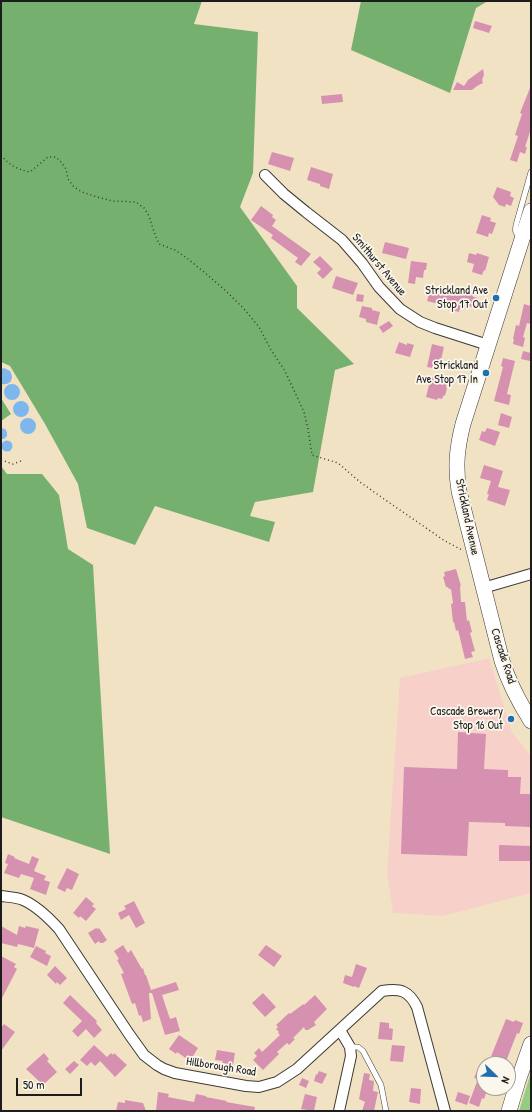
<!DOCTYPE html>
<style>
body{margin:0}
#map{position:relative;width:532px;height:1112px;overflow:hidden;background:#f2e2c4;font-family:"Patrick Hand",sans-serif}
canvas{display:block}
.frame{position:absolute;inset:0;border:2px solid #1c1c1c;pointer-events:none}
.north{position:absolute;left:476px;top:1056px;width:40px;height:40px;box-sizing:border-box;background:#fbf7ec;border:1px solid #a29f99;border-radius:50%;rotate:113deg;font-size:11px;font-weight:700;line-height:16px;text-align:center;color:#1c1c1c}
.north::after{content:'';display:block;margin:auto;width:14px;height:18px;background:#1f6fb2;clip-path:polygon(50% 0,100% 100%,50% 72%,0 100%)}
.scale{position:absolute;left:16px;top:1078px;width:66px;height:18px;box-sizing:border-box;border:2px solid #1c1c1c;border-top:0;padding-left:5px;font-size:12px;line-height:14px;white-space:nowrap;color:#1c1c1c;-webkit-text-stroke:3px #fbf7ec;paint-order:stroke}
</style>
<div id="map">
<canvas width="532" height="1112"></canvas>
<div class="frame"></div>
<div class="north">N</div>
<div class="scale">50 m</div>
</div>
<script>
const c = document.querySelector('canvas').getContext('2d');
c.lineJoin = 'round';
function fill(path, color) { c.fillStyle = color; c.fill(path, 'evenodd'); }
function stroke(path, color, width, dash) { c.strokeStyle = color; c.lineWidth = width; c.lineCap = dash ? 'butt' : 'round'; c.setLineDash(dash || []); c.stroke(path); }
function drawText(font, color, halo, rows, align = 'center') {
  c.font = font + ' "Patrick Hand",sans-serif'; c.lineWidth = 3.5; c.setLineDash([]); c.textBaseline = 'middle'; c.strokeStyle = halo; c.fillStyle = color; for (const [text, x, y, turn = 0] of rows) {
    c.save(); c.translate(x, y); c.rotate((+turn || 0) * Math.PI / 180); c.textAlign = isNaN(turn) ? turn : align; if (halo) c.strokeText(text, 0, 0); c.fillText(text, 0, 0); c.restore();
  }
}
const built = new Path2D(`
 M489,658L512,732L531,756V893L443,916L393,913L387,872L400,678Z`);
const green = new Path2D(`
 M531,1072V1111H519Z`);
const forest = new Path2D(`
 M1,1H202L194,24L258,32L253,173L240,207L297,286V308L354,364L335,370L313,492L255,502L250,516L275,522L269,542L155,506L135,545L87,528L78,484L45,424L10,366L1,362Z
 M361,1H488L476,8L450,93L351,50Z
 M1,398L11,414L1,421Z
 M1,466L7,474H42L59,495L68,549L93,565L110,854L1,817Z`);
const water = new Path2D(`
 M4,368L10,371C15,379 10,386 1,384V369Z
 M4 392a8 8 0 1 1 16 0a8 8 0 1 1-16 0Z
 M13 409a8 8 0 1 1 16 0a8 8 0 1 1-16 0Z
 M20 426a8 8 0 1 1 16 0a8 8 0 1 1-16 0Z
 M1,428L5,429L7,432V436L4,439H1Z
 M1.5 446a5.5 5.5 0 1 1 11 0a5.5 5.5 0 1 1-11 0Z`);
const building = new Path2D(`
 M475,21L492,26L489,33L473,28Z
 M483,69L484,75L482,80L483,83L477,86L472,90H453L457,82L464,86L468,80Z
 M530,88H531V129L525,147H527L525,154L520,152L517,162L510,160L518,136L515,135L522,114L520,113Z
 M342,94L343,102L322,104L321,96Z
 M272,152L294,158L290,171L268,164Z
 M311,167L333,174L329,189L320,186V184L307,180Z
 M497,187L511,192L510,196L514,198L511,206L506,204L505,207L499,205L493,197Z
 M261,206L273,215L272,217L276,220L272,226L311,254L301,266L295,262L298,258L271,238L273,235L251,220Z
 M482,215L491,218L490,221L496,223L492,234L489,233L488,237L476,233Z
 M385,242L409,248L406,259L382,253Z
 M469,253L476,255L477,253L489,257L485,271L484,270L482,275L472,272L474,264L467,262Z
 M320,256L333,269L323,279L317,273L321,269L313,262Z
 M411,261L427,263L426,270H424L423,278L416,277L415,284L408,283Z
 M336,276L358,283L353,295L332,288Z
 M444,288L460,293V290L474,292L473,297L478,298L477,308L467,306V309L460,308L459,312L438,306L439,304L427,301L430,291L442,294Z
 M357,294L364,295L363,302L356,301Z
 M524,304L531,306V324L527,323L523,337L525,338L523,347L513,344L514,339H513L516,325L519,326Z
 M362,306L372,308V310L380,312L377,325L366,322V319L359,317Z
 M389,321L393,326L383,333L379,327Z
 M399,342L407,345V343L414,345L410,357L395,353Z
 M432,344L444,347L439,369L427,367Z
 M523,351L531,353L530,361L521,359Z
 M503,358L515,361L507,394L511,395L509,405L494,401L503,367L501,366Z
 M431,377L447,381L446,388H447L445,396L444,395L442,399L438,398L437,400L426,397Z
 M501,413L512,417L509,428L498,425Z
 M487,428L500,432L495,446L479,440L482,431L485,432Z
 M484,465L503,471L498,487L510,490L505,506L487,500L489,494H487L491,481L480,478Z
 M456,569L461,586H460L461,602H465L467,621L469,620L472,632L470,633L475,651L471,652L473,657L465,659L458,630L456,631L454,622H453L451,604L453,603L451,589H449L448,587H446L443,577L445,576L444,572Z
 M458,732L486,734L484,769L508,770V777H521L520,794H531V827L505,826V823L469,822L467,856L401,854L404,767L457,769Z
 M499,845L531,846V861H499Z
 M8,854L15,857L14,858L29,864L32,856L39,859L34,871L46,876L44,880L50,882L46,895L30,889L34,878L21,874L19,878L4,873L8,864L5,863Z
 M67,868L79,874L72,890L67,888L65,892L57,888Z
 M86,897L94,904L92,906L96,909L86,921L80,916L79,918L73,913Z
 M134,901L145,923L136,928L129,915L121,920L118,913L126,909L124,906Z
 M1,926L17,935L19,926L25,928L26,926L39,929L34,948L18,944L17,947L1,943Z
 M96,928L98,929L99,928L107,940L103,943H100L99,941L95,944L88,933Z
 M123,945L128,953L131,950L142,969L143,968L145,975H146L151,990L176,982L179,990L162,995L170,1019L176,1017L180,1031L165,1035L152,993H149L151,1019L143,1022L141,1015L139,1016L135,1003L132,1004L121,974L124,973L117,960L119,959L114,951Z
 M266,945L282,956L274,967L258,955Z
 M36,946L46,951L45,953L51,956L47,966L30,957Z
 M1,956L16,964L14,967L17,969L1,1000Z
 M356,964L367,968L359,988L354,986V987L343,983L345,975L352,977Z
 M55,966L67,978L60,985L57,982L56,984L47,975Z
 M263,993L276,1007L265,1017L252,1003Z
 M70,995L97,1021L96,1023L102,1030L94,1038L86,1029L78,1037L72,1031L82,1021L63,1003Z
 M315,995L327,1009L314,1022L316,1025L308,1030H305L304,1027L293,1038L295,1039L289,1045L287,1043L277,1052L279,1054L263,1070L253,1060L257,1056L254,1053L259,1048L262,1052L280,1035L278,1033L279,1032L276,1029L278,1027L276,1025L289,1013L290,1014L302,1005L304,1004V1005Z
 M506,1019L514,1022L515,1020L523,1023L519,1034L517,1033L505,1064H488Z
 M380,1022L389,1023V1028L393,1029L392,1040L378,1039Z
 M4,1024L15,1032L1,1051V1028Z
 M179,1035L198,1048L190,1061L177,1052L176,1054L169,1049Z
 M94,1045L107,1057L111,1053L113,1055L114,1053L127,1065L115,1077L100,1061L95,1066L91,1062L87,1066L80,1060Z
 M392,1045L405,1046L403,1062L390,1061Z
 M217,1050L235,1053L233,1065L222,1063L223,1061L215,1060Z
 M44,1053L49,1059L47,1061L57,1072L43,1085L26,1069Z
 M74,1061L79,1065L70,1074L65,1069Z
 M483,1063L484,1088H488L484,1099L482,1098L479,1107L469,1103L478,1079L474,1078L478,1069L481,1070Z
 M319,1071L327,1074L322,1084L314,1081L316,1074L317,1075Z
 M364,1073L370,1074L369,1080L374,1081L373,1091L378,1092L374,1111H362L365,1102L359,1099Z
 M302,1078L309,1081L306,1088L299,1085Z
 M411,1088L421,1089L420,1104L409,1102Z
 M158,1092L169,1094L168,1097L194,1102L196,1094L206,1096V1097L227,1101L226,1102L255,1107L254,1111H198L192,1110L191,1111H156Z
 M458,1092L470,1096L467,1105L455,1101Z
 M305,1094L317,1097L314,1111L301,1109Z
 M125,1100L143,1103L146,1111H116L118,1102L125,1103Z`);
const path = new Path2D(`
 M1,155C10,166 17,169 30,172L48,157H56L61,162L66,169L68,179L74,187L82,192L97,197L113,201L136,202L144,208L149,216L154,232L159,244L175,250L188,259L204,272L226,291L245,310L259,327L271,350L285,371L304,412L308,429L312,455L338,463L360,482L384,499L445,541L462,550
 M1,460L13,464L21,461`);
const lane = new Path2D(`
 M520,237C515,233 515,231 516,225L531,172
 M350,1047H358L363,1051L381,1085L386,1111`);
const street = new Path2D(`
 M265,175L284,194L306,212L342,240L362,263L379,287L400,309L420,322L435,328L488,345
 M483,588L531,574
 M1,896C8,897 16,897 23,900C37,906 49,918 59,929L129,1034L144,1055L157,1065L164,1069L175,1073L246,1086L259,1087L277,1082L297,1069L382,991C401,988 409,991 417,1007L445,1111
 M339,1111L351,1056L350,1047L340,1030`);
const secondary = new Path2D(`
 M531,211L463,424C457,448 455,466 459,491L502,661C509,683 519,702 531,721
 M509,1111L518,1081L531,1044`);
const markers = [
 [496,298,4,"#1f6fb2"],
 [486,373,4,"#1f6fb2"],
 [511,719,4,"#1f6fb2"]
];
const streetNames = [
 ["Smithurst Avenue",379,265,50],
 ["Strickland Avenue",467,517,78],
 ["Cascade Road",503,656,72],
 ["Hillborough Road",221,1067,9]
];
const poiNames = [
 ["Strickland Ave",488,291],
 ["Stop 17 Out",488,305],
 ["Strickland",478,366],
 ["Ave Stop 17 In",478,380],
 ["Cascade Brewery",503,712],
 ["Stop 16 Out",503,726]
];
fill(built, '#f7d1c9');
fill(green, '#93cd81');
fill(forest, '#76b06f');
fill(water, '#7db7ee');
fill(building, '#d691b0');
stroke(lane, '#3c3a35', 6);
stroke(street, '#3c3a35', 12);
stroke(secondary, '#3c3a35', 16);
stroke(path, '#3c3a35', 1.5, [1, 3]);
stroke(lane, '#fff', 5);
stroke(street, '#fff', 10);
stroke(secondary, '#fff', 15);
for (const [x, y, r, color] of markers) { const dot = new Path2D(); dot.arc(x, y, r, 0, 2 * Math.PI); c.fillStyle = color; c.fill(dot); stroke(dot, '#fbf7ec', 1.5); }
drawText('12px', '#1c1c1c', '#fbf7ec', streetNames);
drawText('12px', '#1c1c1c', '#fbf7ec', poiNames, 'right');
</script>
